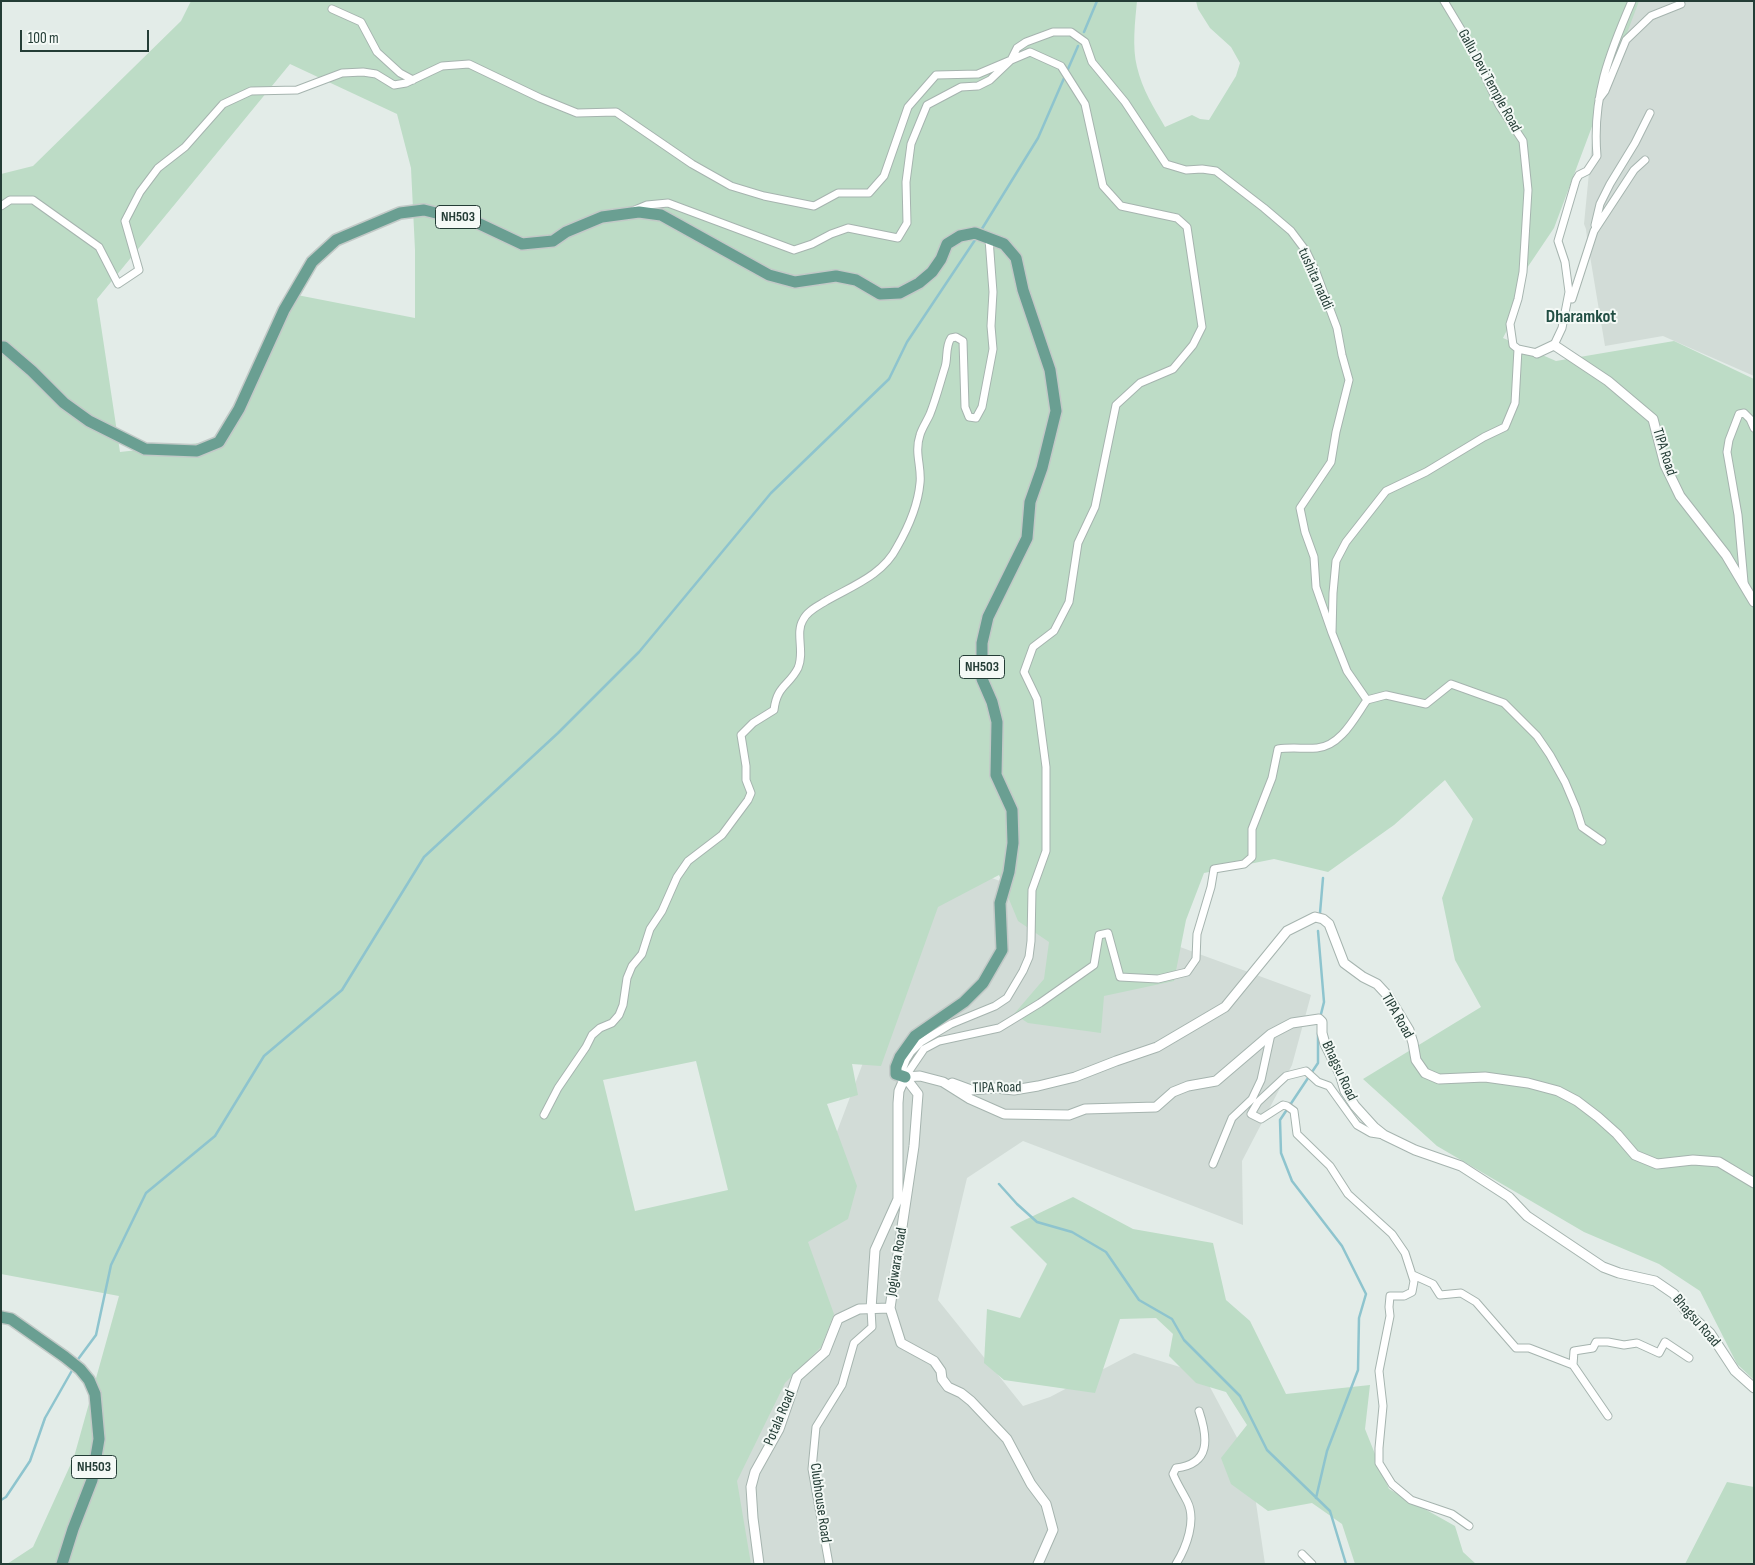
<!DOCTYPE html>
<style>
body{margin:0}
#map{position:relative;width:1755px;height:1565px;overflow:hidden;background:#e3ece8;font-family:"Sofia Sans Condensed",sans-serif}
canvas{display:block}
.frame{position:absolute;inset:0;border:2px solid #243d36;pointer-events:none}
.scale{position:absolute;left:20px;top:30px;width:129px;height:22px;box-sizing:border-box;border:2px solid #243d36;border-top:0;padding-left:6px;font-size:15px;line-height:18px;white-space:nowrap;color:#243d36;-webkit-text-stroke:4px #f4f9f6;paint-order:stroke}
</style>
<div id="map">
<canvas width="1755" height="1565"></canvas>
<div class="frame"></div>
<div class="scale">100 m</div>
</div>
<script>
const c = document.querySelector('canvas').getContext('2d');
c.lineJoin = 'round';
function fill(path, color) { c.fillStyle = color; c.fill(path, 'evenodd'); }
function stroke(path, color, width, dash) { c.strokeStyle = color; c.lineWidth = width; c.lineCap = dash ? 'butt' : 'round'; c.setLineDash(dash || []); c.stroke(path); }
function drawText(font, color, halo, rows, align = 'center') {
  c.font = font + ' "Sofia Sans Condensed",sans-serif'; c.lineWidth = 4; c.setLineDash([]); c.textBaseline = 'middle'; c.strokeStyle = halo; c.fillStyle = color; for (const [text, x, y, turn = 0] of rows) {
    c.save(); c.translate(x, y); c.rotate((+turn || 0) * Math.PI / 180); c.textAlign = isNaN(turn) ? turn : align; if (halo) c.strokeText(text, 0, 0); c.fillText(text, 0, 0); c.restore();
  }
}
const built = new Path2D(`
 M1638,1H1754V376L1663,336L1605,346L1587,238L1586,229L1584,224L1595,111Z
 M940,859L1311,995L1292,1065L1242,1161L1243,1225L1023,1141L967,1178L938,1300L1023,1406L1050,1397L1134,1353L1203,1374L1250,1462L1265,1564H720L736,1399Z`);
const green = new Path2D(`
 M191,1H1137C1135,22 1132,47 1137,67C1142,89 1154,108 1165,127L1192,115L1200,119L1209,120L1236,76L1240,63L1231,47L1210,28L1198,9L1196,1H1639L1554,228L1525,271L1510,324L1503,338L1556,361L1674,341L1754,379V1380L1737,1364L1700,1291L1659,1264L1584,1232L1437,1146L1363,1079L1481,1007L1455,960L1442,898L1473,819L1445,780L1394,825L1328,872L1274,859L1204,873L1186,920L1174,981L1104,996L1101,1033L1028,1023L1014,1014L1044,979L1049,942L1018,921L999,875L938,907L881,1066L852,1064L858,1095L827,1104L857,1186L848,1219L808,1242L834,1314L821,1347L785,1383L737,1481L751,1564H7L33,1547L74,1457L119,1296L1,1274V174L33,166L181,21ZM290,64L397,114L411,168L415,250V318L297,295L239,422L208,442L120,452L97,299ZM696,1061L728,1190L635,1211L603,1080Z
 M1073,1197L1133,1229L1213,1243L1226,1300L1250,1321L1286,1394L1370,1385L1365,1429L1389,1489L1455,1526L1463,1552L1476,1564H1355L1342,1524L1312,1503L1268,1511L1231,1484L1221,1458L1247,1425L1226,1392L1196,1383L1169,1356L1173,1334L1156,1318L1120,1319L1095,1393L1004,1380L984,1363L987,1309L1020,1318L1047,1264L1010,1227Z
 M1727,1482L1754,1487V1564H1685Z`);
const stream = new Path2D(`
 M1084,32L1097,1
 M980,232L1038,138L1078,46
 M1320,913L1323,878
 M1318,931L1324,1002L1321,1014
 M999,1184L1017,1204L1037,1222L1072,1232L1106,1252L1139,1300L1172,1319L1184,1340L1240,1396L1267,1450L1330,1511L1346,1564
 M76,1362L96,1335L111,1265L146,1193L215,1136L264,1056L342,990L424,857L558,733L639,652L771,493L889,379L907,342L977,237
 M1316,1498L1327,1451L1358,1370L1359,1318L1366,1294L1342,1246L1292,1181L1281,1153L1280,1120L1318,1063V1033
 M1,1500L6,1497L30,1461L45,1418L74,1367`);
const minor = new Path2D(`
 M1444,1L1468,41L1499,105L1523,141L1528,190L1523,272L1518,299L1510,324L1513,345L1518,349L1537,353
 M332,9L361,22L377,52L400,73L413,80
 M1599,99L1605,91L1626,40L1651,16L1681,4
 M1,206L10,200H33L99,247L118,284L139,270L125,221L140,192L158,168L185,147L223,104L251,91L297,90L342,73L363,72L376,74L394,85L406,83L442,66L469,64L540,98L577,113L616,112L692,164L731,186L764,196L814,206L838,193H869L884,176L908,107L936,75L978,74L1030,52L1061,66L1085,104L1103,186L1121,206L1177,218L1187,227L1202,327L1193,345L1173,369L1140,383L1116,405L1095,507L1078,543L1069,602L1054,631L1033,647L1024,672L1037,699L1046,767V851L1032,890L1031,941L1029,957L1023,971L1007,998L995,1006L951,1024L921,1042L911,1052L906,1060L901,1073L905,1077L924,1049L939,1041L999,1028L1040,1003L1094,965L1099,935L1108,933L1120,977L1158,979L1187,972L1196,959L1197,934L1211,887L1214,869L1244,864L1252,857V829L1272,778L1278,749C1291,747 1304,749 1317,748C1341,746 1355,717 1367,700
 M635,210L647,205L668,203L794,250L812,244L831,234L848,228L898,238L907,223L906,182L911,144L927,105L961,87L978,86L990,80L1011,60L1017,48L1026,42L1053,32H1071L1085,42L1092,62L1125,102L1166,164L1186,170L1202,169L1216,171L1264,208L1291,231L1306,251L1316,272L1337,328L1342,355L1349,380L1336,432L1331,462L1300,508L1305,532L1314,557L1316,587L1332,633
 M1595,225L1600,204L1610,184L1635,143L1650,113
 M1572,299L1594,231L1634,170L1645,160
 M1554,345L1562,328L1569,292L1565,262L1558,241L1576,180L1579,175L1587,171L1597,156C1592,97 1609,54 1632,1
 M1744,582L1738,515L1727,452L1729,440L1739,414L1744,413L1750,419L1754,428
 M1367,700L1347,671L1332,633L1333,593L1336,561L1346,542L1386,491L1426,472L1484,437L1505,427L1515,403L1518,349
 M1367,700L1386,695L1426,704L1451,684L1504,703L1537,736L1550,755L1565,782L1576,808L1582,827L1602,841
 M544,1115L558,1088L586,1047L592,1035L600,1028L612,1023L619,1015L623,1005L627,978L632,966L642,954L650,929L662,911L677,877L688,861L722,835L748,800L751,793L746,780V766L741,735L753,723L774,710C777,685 789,686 798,668C805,652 795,633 803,620C807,611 818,606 826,601C852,586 883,575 897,547C908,528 918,505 920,483C922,467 914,453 920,435C922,428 927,421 930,414C936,399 940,383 945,367C948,358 945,347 951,338L956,337L963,341L965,407L969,417L976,418L982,407L993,349L991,326L993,292L989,239
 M1384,1135L1371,1133L1357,1125L1329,1086L1318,1082L1306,1071L1286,1076L1258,1102L1251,1114L1261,1119L1283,1105L1287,1106L1294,1111L1297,1134L1330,1166L1348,1194L1392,1234L1405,1253L1414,1281L1412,1292L1404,1296H1390L1389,1307L1390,1316L1379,1371L1383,1406L1379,1448V1463L1392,1484L1411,1500L1452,1514L1469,1526
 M1213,1164L1232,1118L1252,1099L1261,1080L1271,1034
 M1413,1275L1433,1284L1440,1295L1461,1293L1476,1302L1516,1348H1529L1573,1365L1574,1351L1593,1348L1596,1342H1608L1624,1345L1637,1343L1659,1353L1665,1342L1689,1358
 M1573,1365L1608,1416
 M1302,1554L1312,1564
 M829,1564L812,1469L816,1427L842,1385L854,1343L872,1327L871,1309
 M1176,1564C1186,1548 1197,1520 1187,1501C1182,1491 1177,1484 1173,1474L1176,1468C1211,1464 1208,1438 1199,1411`);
const tertiary = new Path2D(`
 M1537,353L1554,345L1608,381L1653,419L1665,465L1680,496L1726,555L1754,602
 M905,1077L920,1076L943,1082L970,1099L1004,1114L1069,1115L1085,1109L1156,1107L1173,1092L1188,1086L1216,1081L1271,1034L1292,1023L1319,1019L1322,1022V1033L1325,1044L1340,1074L1345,1091L1355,1106L1374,1127L1384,1135L1415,1150L1461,1166L1509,1197L1527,1216L1603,1267L1619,1273L1655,1281L1674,1294L1685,1310L1710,1333L1735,1371L1754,1388
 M905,1077L918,1094L914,1146L890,1308L901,1343L934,1361L941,1371L942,1379L948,1387L961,1393L971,1401L1007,1439L1031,1484L1046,1504L1053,1530L1038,1564
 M952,1083L971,1090L995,1088L1014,1090L1038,1086L1075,1077L1116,1061L1157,1047L1225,1007L1287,931L1315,917L1323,919L1329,924L1344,963L1363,977L1377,984L1389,997L1409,1030L1413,1043L1416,1060L1425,1073L1439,1079L1485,1077L1528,1083L1558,1091L1577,1101L1598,1117L1617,1134L1635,1155L1657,1164L1693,1160L1719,1162L1754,1183
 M871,1309L875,1250L898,1199V1103L899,1091L905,1077
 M759,1564L753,1518L751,1487L755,1472L779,1429L797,1377L825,1352L838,1319L859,1309L890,1308`);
const primary = new Path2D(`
 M1,347H4L32,371L64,403L89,421L145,449L197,451L219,442L239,409L284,310L312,262L336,240L400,213L424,210L464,220L469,219L522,244L553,241L566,232L602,217L639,212L661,215L769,275L795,282L836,276L856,280L880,294L900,293L919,283L932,272L941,259L947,244L960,236L975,233L1004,244L1016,258L1023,290L1050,370L1056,411L1042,468L1030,502L1027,538L988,617L982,643V679L992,702L997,722L996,775L1012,810L1013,843L1009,872L1000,903L1002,950L983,983L964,1002L915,1036L900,1057L896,1067V1074L905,1077
 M1,1317L11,1319L65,1357L80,1369L89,1380L95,1394L99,1439L92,1480L73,1529L62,1564`);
const shields = [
 [458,217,45],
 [982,667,45],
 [94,1467,45]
];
const shieldNames = [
 ["NH503",458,217],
 ["NH503",982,667],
 ["NH503",94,1467]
];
const streetNames = [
 ["Gallu Devi Temple Road",1489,81,61],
 ["tushita naddi",1315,279,66],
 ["TIPA Road",1664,452,72],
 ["TIPA Road",1397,1016,60],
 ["Bhagsu Road",1339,1071,65],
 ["TIPA Road",997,1088,-1],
 ["Jogiwara Road",897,1262,-81],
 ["Bhagsu Road",1696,1321,49],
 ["Potala Road",780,1418,-67],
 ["Clubhouse Road",820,1503,82]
];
const quarterNames = [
 ["Dharamkot",1581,317]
];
fill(built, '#d2dcd7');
fill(green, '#bddcc6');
stroke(stream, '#8ec4ce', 2.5);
stroke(minor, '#a6b4af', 9);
stroke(tertiary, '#a6b4af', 11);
stroke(primary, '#c2c9c7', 14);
stroke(minor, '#fff', 7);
stroke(tertiary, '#fff', 9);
stroke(primary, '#6a9f92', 11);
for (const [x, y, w] of shields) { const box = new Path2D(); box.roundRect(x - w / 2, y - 11.5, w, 23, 4); c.fillStyle = '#f4f9f6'; c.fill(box); stroke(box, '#243d36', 1); }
drawText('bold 14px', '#243d36', null, shieldNames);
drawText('15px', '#243d36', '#f4f9f6', streetNames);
drawText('bold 18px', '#214e43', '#f4f9f6', quarterNames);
</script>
